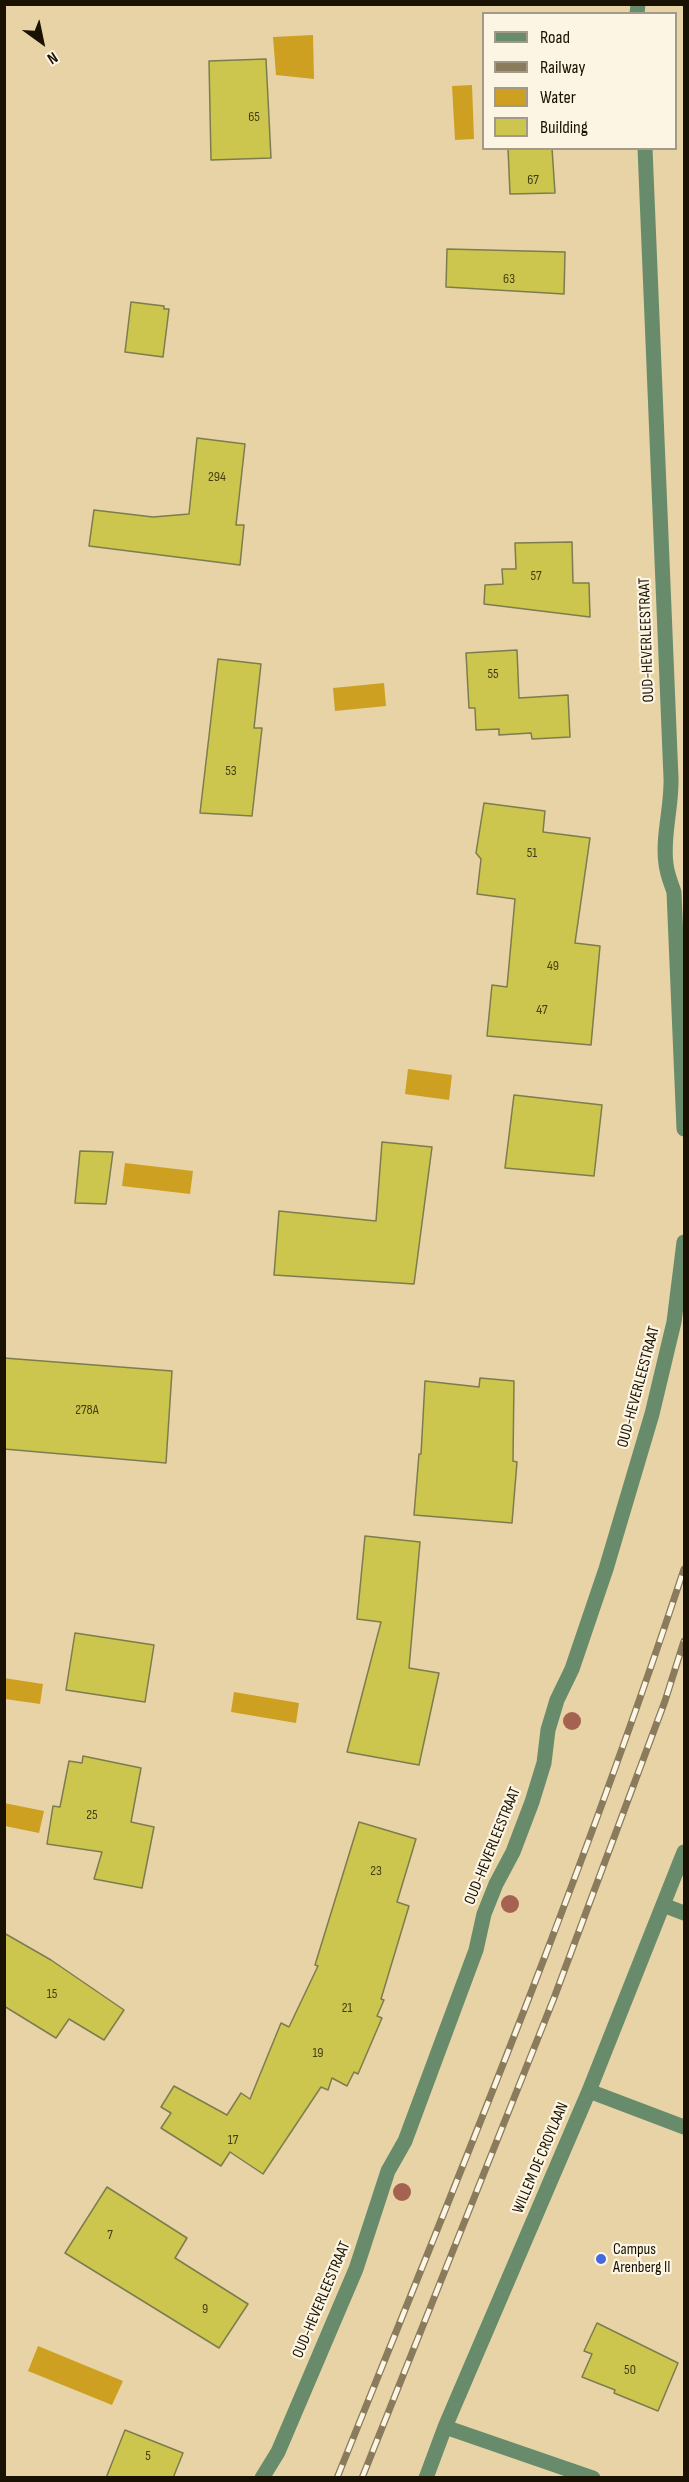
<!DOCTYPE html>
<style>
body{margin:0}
#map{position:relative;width:689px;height:2482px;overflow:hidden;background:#e7d3a6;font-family:"Sofia Sans Condensed",sans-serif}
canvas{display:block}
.frame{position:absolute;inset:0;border:6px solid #191203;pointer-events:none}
.legend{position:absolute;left:482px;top:12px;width:195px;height:138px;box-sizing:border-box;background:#fdf5e3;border:2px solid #a29a89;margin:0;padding:8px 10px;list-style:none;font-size:18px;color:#191203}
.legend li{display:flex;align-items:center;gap:12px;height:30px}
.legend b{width:30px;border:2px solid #a29a89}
.north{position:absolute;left:12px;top:12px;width:60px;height:60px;-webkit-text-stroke:4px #fdf5e3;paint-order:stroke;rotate:147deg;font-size:16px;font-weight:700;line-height:24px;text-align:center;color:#191203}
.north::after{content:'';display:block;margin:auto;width:21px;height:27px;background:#191203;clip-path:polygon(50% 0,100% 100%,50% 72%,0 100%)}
</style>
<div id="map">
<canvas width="689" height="2482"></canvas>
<div class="frame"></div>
<ul class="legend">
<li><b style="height:8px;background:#688c6b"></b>Road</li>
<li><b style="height:8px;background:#897b5c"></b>Railway</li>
<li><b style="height:16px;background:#cea022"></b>Water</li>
<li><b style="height:16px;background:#ccc64e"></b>Building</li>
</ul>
<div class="north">N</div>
</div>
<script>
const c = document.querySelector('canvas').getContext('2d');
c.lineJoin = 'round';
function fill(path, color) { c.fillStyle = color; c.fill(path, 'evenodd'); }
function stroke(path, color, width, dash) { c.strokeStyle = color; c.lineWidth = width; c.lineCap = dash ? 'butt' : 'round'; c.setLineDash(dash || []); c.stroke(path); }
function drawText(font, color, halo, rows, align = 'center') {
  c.font = font + ' "Sofia Sans Condensed",sans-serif'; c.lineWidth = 4.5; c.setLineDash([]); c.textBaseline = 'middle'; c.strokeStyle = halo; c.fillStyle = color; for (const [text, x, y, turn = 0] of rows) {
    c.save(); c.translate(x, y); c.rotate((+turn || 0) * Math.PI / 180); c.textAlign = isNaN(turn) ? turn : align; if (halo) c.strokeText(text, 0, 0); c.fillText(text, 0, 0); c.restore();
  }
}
const water = new Path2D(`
 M313,35L314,79L276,75L273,37Z
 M472,85L474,139L455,140L452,86Z
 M384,683L386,706L335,711L333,688Z
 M408,1069L452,1075L449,1100L405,1094Z
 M125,1163L193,1171L190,1194L122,1186Z
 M4,1678L43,1684L40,1704L5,1699Z
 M234,1692L299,1703L296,1723L231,1712Z
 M4,1803L44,1811L39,1833L5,1826Z
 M38,2346L123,2381L112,2405L28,2371Z`);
const building = new Path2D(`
 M266,59L271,158L211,160L209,61Z
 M508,148H552L555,193L510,194Z
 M447,249L565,252L564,294L446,287Z
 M131,302L164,306V309H169L163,357L125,352Z
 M197,438L245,444L236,525H244L240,565L89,546L94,510L153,517L189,514Z
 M572,542L573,583H589L590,617L484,604L485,585L503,584L502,569H516L515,543Z
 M517,650L519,698L568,695L570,737L532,739L531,733L499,735V729L476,730L475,708H469L466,653Z
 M218,659L261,664L254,728H262L252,816L200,813Z
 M484,803L545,811L543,832L590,838L575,943L600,946L591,1045L487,1036L492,985L507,987L515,899L477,894L481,859L476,853Z
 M514,1095L602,1105L594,1176L505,1168Z
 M382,1142L432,1147L414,1284L274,1275L279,1211L376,1221Z
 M80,1151L113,1152L106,1204L75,1203Z
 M4,1358L172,1371L166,1463L4,1449Z
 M480,1378L514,1381L513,1461L517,1462L512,1523L414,1515L419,1454H421L425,1381L479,1387Z
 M365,1536L420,1542L409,1668L439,1673L419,1765L347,1752L381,1622L357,1619Z
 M75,1633L154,1645L145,1702L66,1690Z
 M83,1756L141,1768L131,1822L154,1827L142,1888L94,1879L102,1852L47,1844L53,1806L60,1807L69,1761L82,1763Z
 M359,1822L416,1839L397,1902L409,1906L381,1999L384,2000L377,2016L382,2018L358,2074L354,2072L347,2086L332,2078L328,2090L321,2087L263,2174L230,2152L221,2166L161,2128L171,2113L161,2107L174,2086L227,2115L241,2093L250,2099L281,2023L289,2027L318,1966L315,1965Z
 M4,1933L51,1960L124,2010L104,2040L69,2019L56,2038L4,2006Z
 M107,2187L187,2238L175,2258L248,2304L219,2348L65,2253Z
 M597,2323L678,2363L658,2411L614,2393L615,2390L582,2377L592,2354L584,2351Z
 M125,2430L183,2453L173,2478H106Z`);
const minor = new Path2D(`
 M637,14L638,4
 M645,148L671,778C672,807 662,837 666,864C667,874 671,883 674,892L684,1129
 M663,1905L684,1913
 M589,2091L684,2127
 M445,2427L593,2478
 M262,2478L278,2452L356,2269L388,2171L405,2141L476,1950L484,1914L496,1884L513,1852L532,1802L544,1763L548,1730L557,1700L572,1669L606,1569L652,1414L674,1322L684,1242
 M426,2478L445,2427L589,2091L684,1852`);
const rail = new Path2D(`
 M337,2478C459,2176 582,1878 684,1569
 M362,2478L554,1998L665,1701L684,1641`);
const trees = [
 [572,1721],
 [510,1904],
 [402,2192]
];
const markers = [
 [601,2259,6,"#4369dc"]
];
const numberNames = [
 ["65",254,117],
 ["67",533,180],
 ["63",509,279],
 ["294",217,477],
 ["57",536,576],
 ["55",493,674],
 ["53",231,771],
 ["51",532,853],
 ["49",553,966],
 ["47",542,1010],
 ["278A",87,1410],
 ["25",92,1815],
 ["23",376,1871],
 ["15",52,1994],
 ["21",347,2008],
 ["19",318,2053],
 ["17",233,2140],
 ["7",110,2235],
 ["9",205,2309],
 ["50",630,2370],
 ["5",148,2456]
];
const streetNames = [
 ["OUD-HEVERLEESTRAAT",647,640,-92],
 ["OUD-HEVERLEESTRAAT",639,1387,-75],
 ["OUD-HEVERLEESTRAAT",493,1846,-68],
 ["WILLEM DE CROYLAAN",541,2158,-67],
 ["OUD-HEVERLEESTRAAT",322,2300,-67]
];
const poiNames = [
 ["Campus",613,2250],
 ["Arenberg II",613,2268]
];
fill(water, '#cea022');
fill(building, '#ccc64e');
stroke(building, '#7d7c4f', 1.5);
stroke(minor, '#688c6b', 15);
stroke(rail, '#897b5c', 7);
stroke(rail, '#fdf5e3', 4.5, [14]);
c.fillStyle = '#a66251';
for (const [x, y] of trees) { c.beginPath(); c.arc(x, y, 9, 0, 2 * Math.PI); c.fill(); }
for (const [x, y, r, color] of markers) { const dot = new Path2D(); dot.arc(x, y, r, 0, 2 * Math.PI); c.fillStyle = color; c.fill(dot); stroke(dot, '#fdf5e3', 2); }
drawText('14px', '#463f16', null, numberNames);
drawText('16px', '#191203', '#fdf5e3', streetNames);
drawText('16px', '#191203', '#fdf5e3', poiNames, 'left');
</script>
